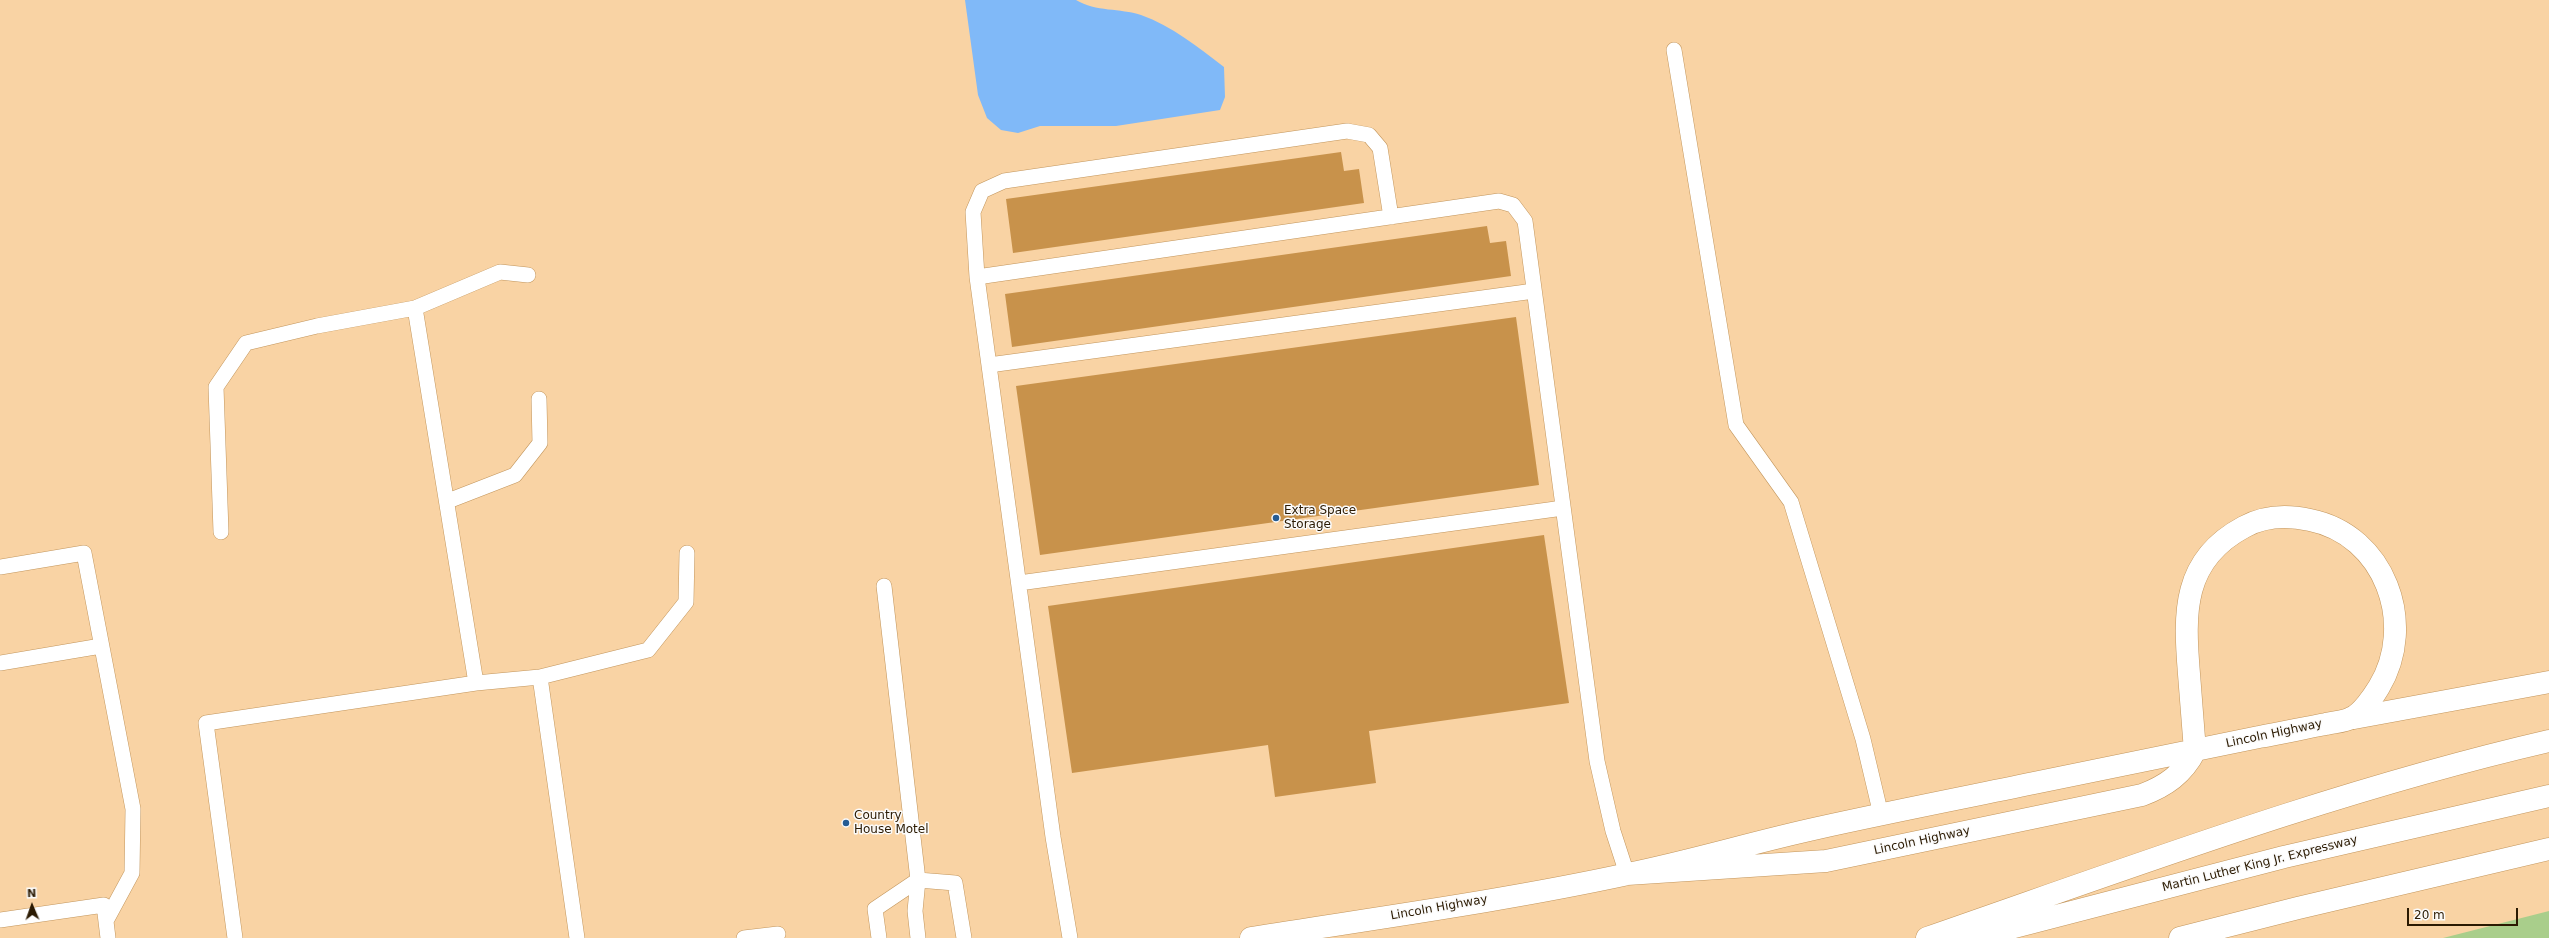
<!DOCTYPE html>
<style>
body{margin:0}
#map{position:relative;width:2549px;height:938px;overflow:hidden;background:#f9d3a4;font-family:"DejaVu Sans",sans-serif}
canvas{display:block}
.north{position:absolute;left:12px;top:886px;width:40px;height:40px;-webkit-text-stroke:3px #fbfbfb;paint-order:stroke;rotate:358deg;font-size:11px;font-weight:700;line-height:16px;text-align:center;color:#2b1a02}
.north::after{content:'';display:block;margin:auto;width:14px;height:18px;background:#2b1a02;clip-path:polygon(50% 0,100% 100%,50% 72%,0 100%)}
.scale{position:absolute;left:2407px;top:908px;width:111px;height:18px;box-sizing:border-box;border:2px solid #2b1a02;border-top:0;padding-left:5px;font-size:12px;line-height:14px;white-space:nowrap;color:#2b1a02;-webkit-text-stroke:3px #fbfbfb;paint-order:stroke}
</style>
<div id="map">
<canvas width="2549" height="938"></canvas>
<div class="north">N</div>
<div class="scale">20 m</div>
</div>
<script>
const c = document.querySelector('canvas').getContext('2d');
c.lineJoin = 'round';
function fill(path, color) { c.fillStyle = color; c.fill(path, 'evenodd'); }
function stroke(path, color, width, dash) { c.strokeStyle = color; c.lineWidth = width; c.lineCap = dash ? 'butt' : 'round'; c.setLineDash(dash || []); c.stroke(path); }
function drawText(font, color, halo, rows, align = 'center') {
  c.font = font + ' "DejaVu Sans",sans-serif'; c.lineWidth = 3; c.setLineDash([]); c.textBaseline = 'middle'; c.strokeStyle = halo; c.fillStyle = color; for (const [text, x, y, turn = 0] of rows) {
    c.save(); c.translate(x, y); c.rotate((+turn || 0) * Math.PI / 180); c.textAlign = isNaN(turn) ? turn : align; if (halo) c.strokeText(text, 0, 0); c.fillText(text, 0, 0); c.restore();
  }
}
const green = new Path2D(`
 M2549,911V938H2443Z`);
const water = new Path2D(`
 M965,0H1076C1096,12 1120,8 1141,15C1172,26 1198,47 1224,67L1225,97L1220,110L1116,126H1040L1018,133L1001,130L987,118L978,95Z`);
const building = new Path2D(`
 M1341,152L1344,171L1359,169L1364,203L1013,253L1006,199Z
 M1487,226L1490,243L1506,241L1511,276L1012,347L1005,294Z
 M1516,317L1539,485L1040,555L1016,386Z
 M1544,535L1569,703L1369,731L1376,783L1275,797L1268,745L1072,773L1048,606Z`);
const lane = new Path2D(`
 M1674,50L1736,425L1791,502L1863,739L1881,815
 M977,277L973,212L982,191L1004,181L1347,131L1369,135L1380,148L1391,217
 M415,308L476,683
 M989,365L1534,291
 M448,501L515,475L540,443L539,399
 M221,532L216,387L246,343L317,326L415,308L500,272L528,275
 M0,567L84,553L133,809L132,873L106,921
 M1019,583L1563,508
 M884,586L918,880L955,883L964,938
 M0,663L101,646
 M540,677L648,650L686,602L687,553
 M918,880L915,911L918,938
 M0,920L104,905L108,938
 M235,938L206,723L476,683L540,677L577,938
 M744,938L778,934
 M879,938L875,909L918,880
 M1070,938L1053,837L977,277L1499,201L1513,205L1525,221L1597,761L1613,831L1627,874`);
const primary = new Path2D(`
 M1251,938C1376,918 1503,901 1628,874C1692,861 1754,842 1818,828C1890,812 1962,798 2034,783C2109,768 2184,753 2259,737C2282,733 2304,728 2326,724C2334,722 2344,722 2351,718C2361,714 2373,697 2379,687C2417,624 2385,535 2310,520C2287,515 2264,516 2244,527C2182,560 2184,613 2189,674C2191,700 2193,725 2195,751C2183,774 2166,786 2142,795L1826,861L1627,874`);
const highway = new Path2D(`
 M2354,718L2549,682
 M1927,938C2132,867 2337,790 2549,741
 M1972,938L2284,857L2549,796
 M2180,938L2298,908L2549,849`);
const markers = [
 [1276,518,4,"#255b93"],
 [846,823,4,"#255b93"]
];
const poiNames = [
 ["Extra Space",1284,511],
 ["Storage",1284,525],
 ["Country",854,816],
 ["House Motel",854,830]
];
const streetNames = [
 ["Lincoln Highway",2274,734,-12],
 ["Lincoln Highway",1922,841,-12],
 ["Martin Luther King Jr. Expressway",2260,864,-14],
 ["Lincoln Highway",1439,908,-10]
];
fill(green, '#a9ce8b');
fill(water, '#80b9f8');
fill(building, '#c8924b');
stroke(lane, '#c2955b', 16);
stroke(primary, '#c2955b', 23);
stroke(highway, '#c2955b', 23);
stroke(lane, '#fff', 15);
stroke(primary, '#fff', 22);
stroke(highway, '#fff', 22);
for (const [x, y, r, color] of markers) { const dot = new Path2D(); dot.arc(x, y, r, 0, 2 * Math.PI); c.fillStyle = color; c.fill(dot); stroke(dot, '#fbfbfb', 1.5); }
drawText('12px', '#2b1a02', '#fbfbfb', poiNames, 'left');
drawText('12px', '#2b1a02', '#fbfbfb', streetNames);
</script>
